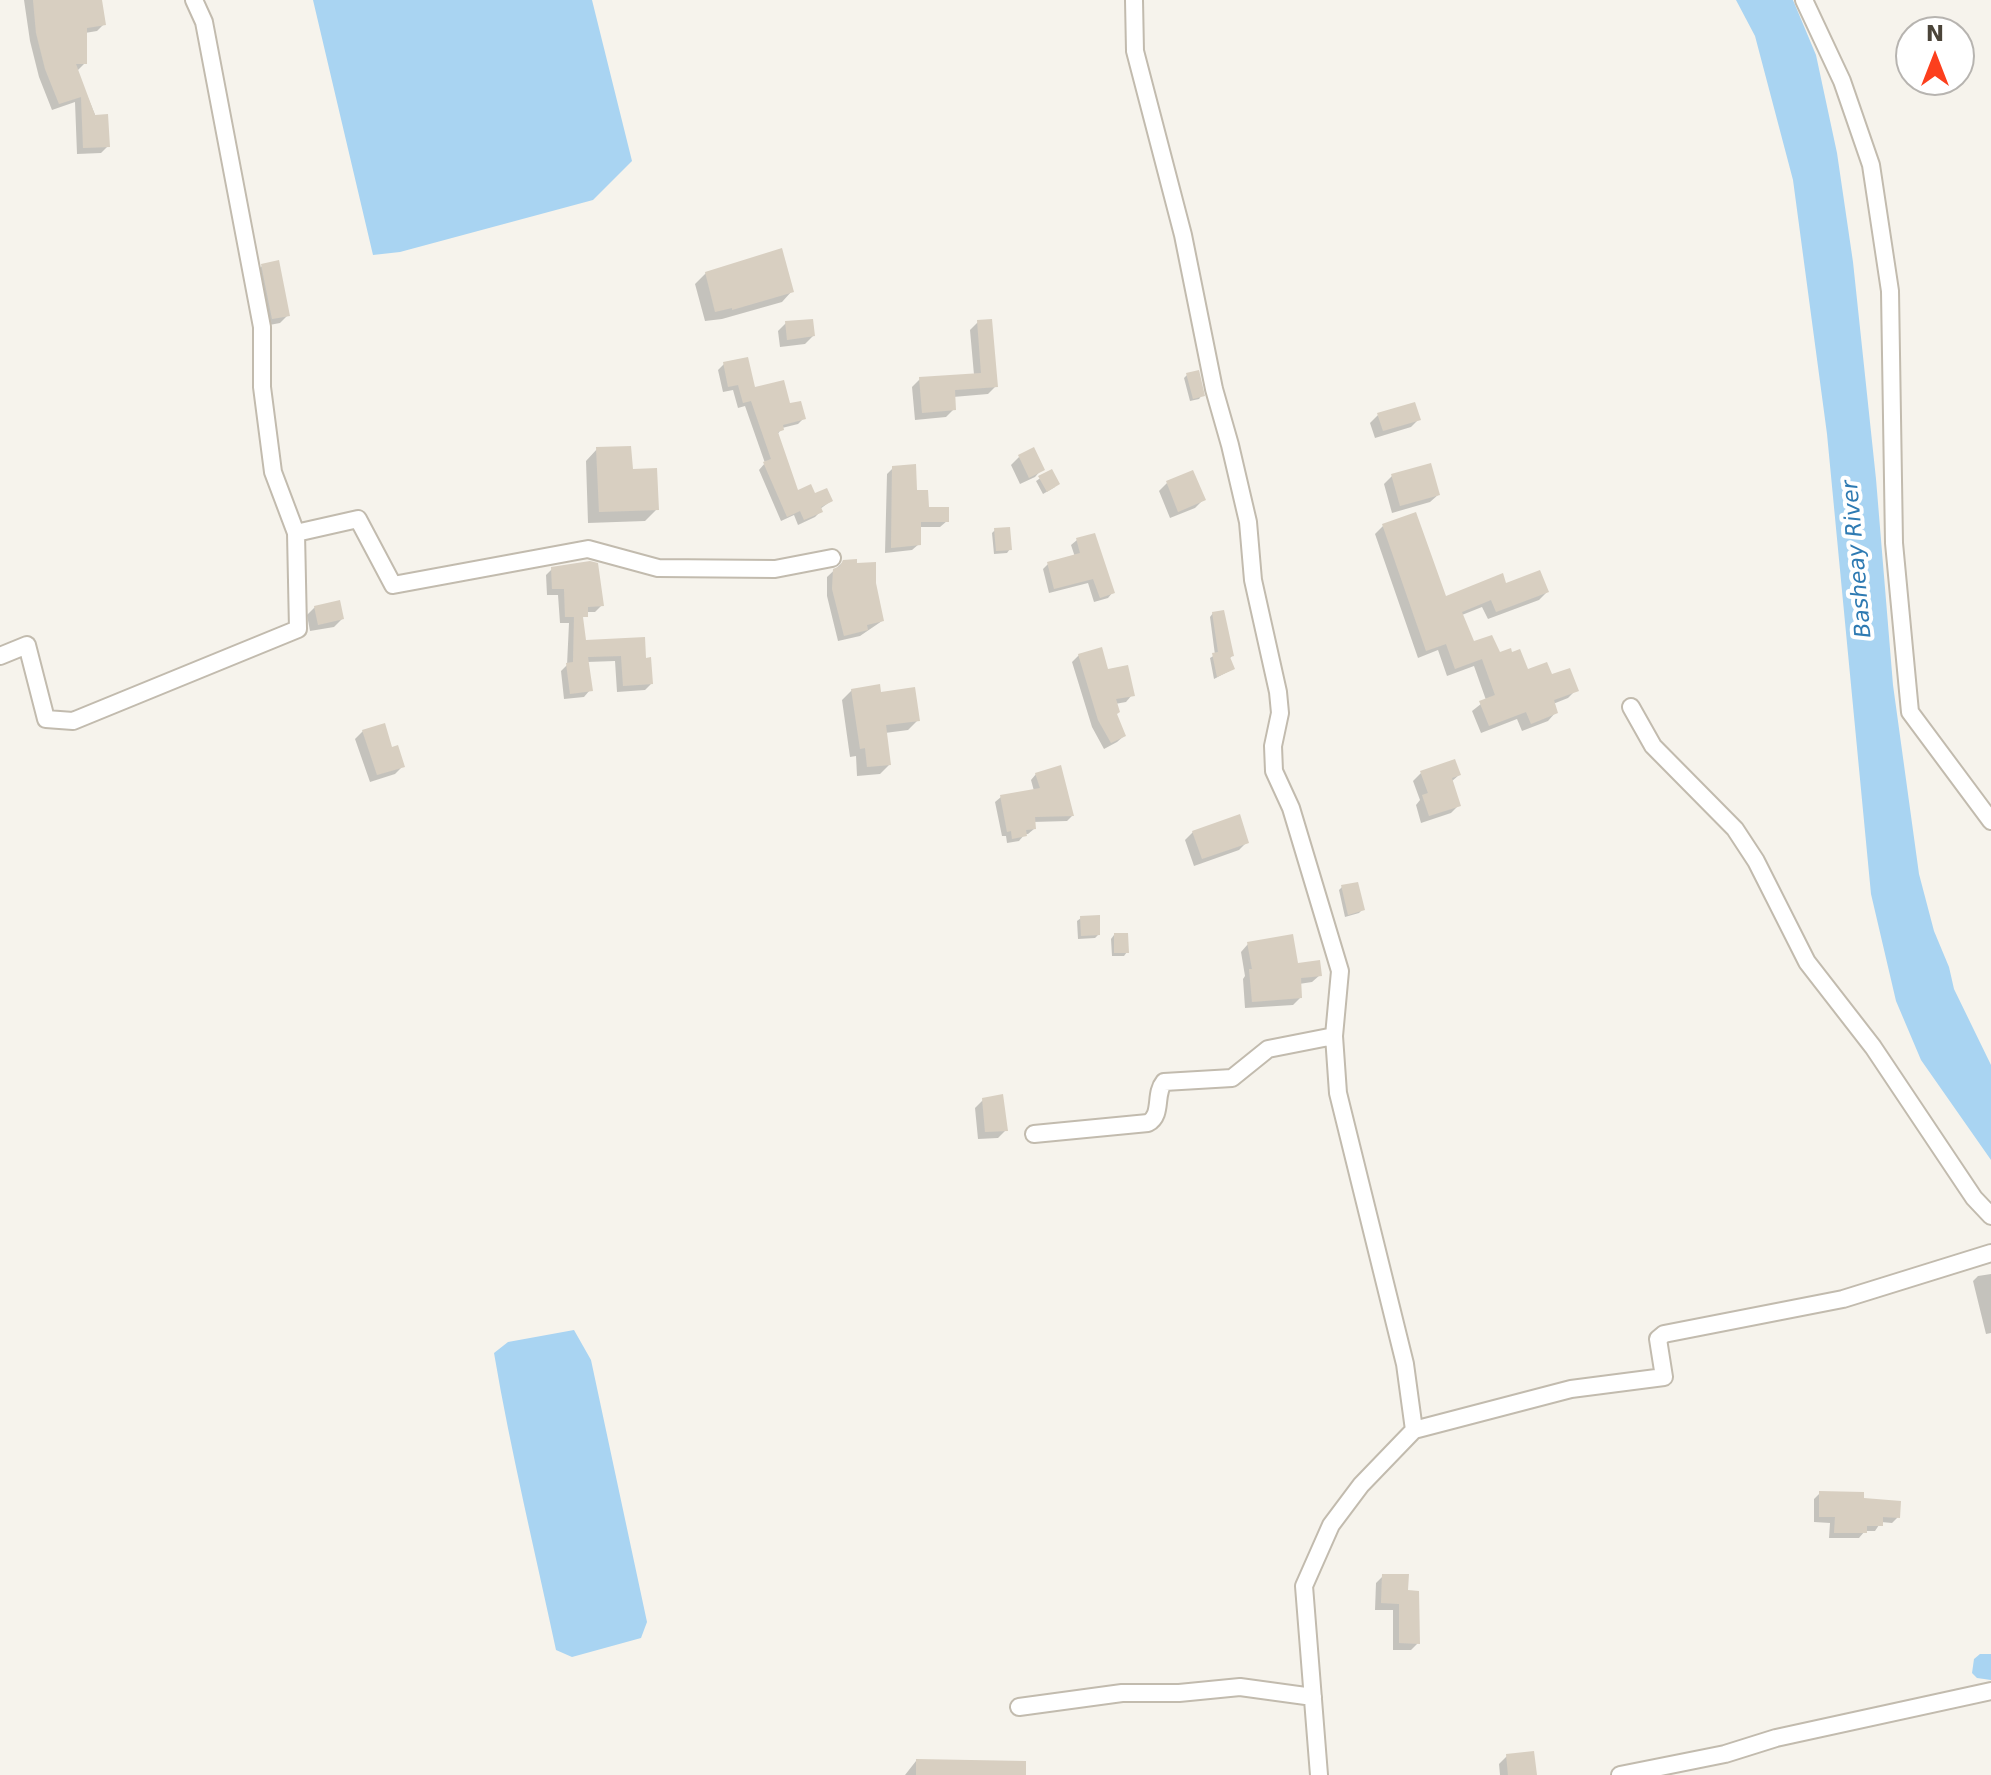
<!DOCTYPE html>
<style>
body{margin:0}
#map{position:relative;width:1991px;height:1775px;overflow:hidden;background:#f6f3ec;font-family:"DejaVu Sans",sans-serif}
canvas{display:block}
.north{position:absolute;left:1895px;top:16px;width:80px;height:80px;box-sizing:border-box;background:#fff;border:2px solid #b7b4b0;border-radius:50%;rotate:0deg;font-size:22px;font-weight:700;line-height:32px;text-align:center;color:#4b4439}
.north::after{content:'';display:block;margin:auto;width:28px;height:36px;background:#fc3f1d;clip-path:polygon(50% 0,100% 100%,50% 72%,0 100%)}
</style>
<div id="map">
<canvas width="1991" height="1775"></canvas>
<div class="north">N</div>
</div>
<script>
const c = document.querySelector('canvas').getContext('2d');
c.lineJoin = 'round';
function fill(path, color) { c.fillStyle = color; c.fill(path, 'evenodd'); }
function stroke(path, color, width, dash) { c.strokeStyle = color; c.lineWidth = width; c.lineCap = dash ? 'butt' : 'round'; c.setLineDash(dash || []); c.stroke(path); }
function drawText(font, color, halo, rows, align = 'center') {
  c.font = font + ' "DejaVu Sans",sans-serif'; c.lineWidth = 8; c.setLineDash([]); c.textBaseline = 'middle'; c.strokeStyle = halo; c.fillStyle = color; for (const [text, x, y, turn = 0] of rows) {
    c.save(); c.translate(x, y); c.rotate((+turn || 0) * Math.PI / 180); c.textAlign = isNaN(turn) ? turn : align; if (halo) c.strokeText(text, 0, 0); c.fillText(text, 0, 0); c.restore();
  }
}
const water = new Path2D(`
 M313,0H592L632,161L593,200L400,252L373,255Z
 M1736,0H1793L1816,55L1837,153L1853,262L1876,479L1893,685L1919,874L1934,931L1949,967L1954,989L1991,1065V1160L1921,1060L1896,1001L1871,894L1827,434L1793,180L1755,36Z
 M574,1330L591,1360L647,1622L641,1638L572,1657L556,1650C535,1551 511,1453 494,1353L508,1342Z
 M1980,1654H1991V1680L1977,1678L1972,1673L1974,1659Z`);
const shadow = new Path2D(`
 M24,0H100L104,24L97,31L85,33V63L77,71L108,146L101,153L77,154L75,102L52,110L39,77L30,41Z
 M262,266L288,315L280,323L264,326L254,274Z
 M706,273L792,291L782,302L722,319L705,321L695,284Z
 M978,322L996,386L988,394L953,397L954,409L946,417L915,420L912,387L920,379L974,375L970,330Z
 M786,323L813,336L805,344L780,347L778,331Z
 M724,364L753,390L789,406L804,418L798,424L782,428L777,435L797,492L831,501L820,509L821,511L815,517L798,525L794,515L781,521L759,470L765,463L745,406L738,408L733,390L723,392L718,370Z
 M1187,375L1202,395L1199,399L1190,401L1184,378Z
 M1378,415L1419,419L1411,427L1375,438L1370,423Z
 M597,449L631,471L657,509L645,521L588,523L586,461Z
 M1033,450L1042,469L1035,477L1020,484L1011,465L1019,457Z
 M893,468L927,509L947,521L940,527H919V544L912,550L885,553L887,474Z
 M1051,471L1055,487L1043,494L1036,481Z
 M1192,472L1203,500L1195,508L1170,518L1159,491L1167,483Z
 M1392,476L1438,495L1430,502L1392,513L1384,484Z
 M1383,526L1445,599L1505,586L1547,592L1539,600L1488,619L1482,607L1462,615L1473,643L1526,671L1551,677L1576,690L1568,698L1553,704L1556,712L1548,721L1522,731L1517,719L1481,733L1472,711L1486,700L1474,666L1447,676L1438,650L1418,658L1375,534Z
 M995,530L1010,549L1007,553L994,554L992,533Z
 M1077,540L1113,592L1108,598L1094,602L1088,583L1049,593L1043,569L1048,564L1075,557L1071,545Z
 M843,562L874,583L882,621L860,636L838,641L827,596V577Z
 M552,569L602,605L595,612H586L581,621L584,643L644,660L651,684L645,690L617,692L615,661L587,662L590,690L584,697L564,699L561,671L567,665L569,623H560L558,595H547L546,575Z
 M315,607L342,619L334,627L310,631L307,615Z
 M1213,613L1232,656L1229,659L1233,669L1214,679L1210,658L1215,655L1210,617Z
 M1079,655L1106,671L1132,695L1126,702L1115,704V715L1124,736L1117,742L1104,749L1092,727L1072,662Z
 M852,690L880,695L918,720L908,730L885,733L889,765L880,774L857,776L856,756L850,757L842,700Z
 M363,731L403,766L395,774L370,782L355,739Z
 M1421,773L1459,775L1451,782L1459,805L1451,813L1421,823L1416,805L1420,800L1413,781Z
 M1036,774L1072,816L1067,821L1033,822L1034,829L1028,834H1025L1019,841L1007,843L1006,836H1002L995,802L1001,797L1034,791L1031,780Z
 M1193,832L1247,842L1239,850L1194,866L1185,840Z
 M1342,887L1363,909L1359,913L1345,917L1339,890Z
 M1081,918L1098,935L1095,938L1078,939L1077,921Z
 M1114,935L1127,952L1124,956H1112L1111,939Z
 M1248,944L1297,965L1320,975L1312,982L1299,984L1300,998L1293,1005L1245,1008L1243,979L1245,976L1241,952Z
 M983,1100L1006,1130L998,1138L978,1139L975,1108Z
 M1991,1274V1333L1986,1334L1973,1281L1978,1276Z
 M1820,1493L1862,1500L1898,1517L1892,1523L1881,1522L1875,1531H1865L1859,1538H1829L1830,1523L1814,1522V1499Z
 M1383,1576L1406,1592L1418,1643L1411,1650H1393V1610H1375L1376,1583Z
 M1507,1756L1535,1775H1500L1499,1764Z
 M916,1761L1000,1775H905Z`);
const building = new Path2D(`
 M33,0H102L106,25L87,28V64H76L95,115L108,114L110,147L83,148L81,97L59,104L45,69L36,33Z
 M782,248L794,292L732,310V308L715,312L705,272Z
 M279,260L290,316L272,319L261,264Z
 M813,319L815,336L787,340L785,321Z
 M992,319L998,387L955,390L956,410L922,413L919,377L981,373L977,320Z
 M748,357L755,387L784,380L790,403L801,401L806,419L783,425L784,430L778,432L798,490L811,484L815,493L827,488L833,501L821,507L823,512L804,520L800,511L787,517L763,462L771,459L751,401L743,403L738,385L728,387L723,362Z
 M1199,370L1205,396L1193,399L1186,373Z
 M1415,402L1421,420L1383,431L1377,413Z
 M631,446L633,469L657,468L659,510L599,512L596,447Z
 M1034,447L1045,470L1029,478L1018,455Z
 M1431,463L1440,495L1400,506L1391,474Z
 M916,464L917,490H928L929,507H949V522H921V545L891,548L892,466Z
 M1052,469L1060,484L1047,492L1038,476Z
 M1193,470L1206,500L1178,512L1166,481Z
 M1416,512L1446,596L1503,573L1506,583L1540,570L1549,592L1496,612L1491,600L1462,612L1474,641L1492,635L1500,652L1511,648L1512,652L1520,649L1528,669L1547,662L1552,674L1570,668L1579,691L1554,700L1558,713L1531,724L1526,712L1489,726L1479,701L1495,695L1482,659L1455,669L1446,644L1426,651L1382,524Z
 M1010,527L1012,550L996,551L994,528Z
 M1095,533L1115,593L1100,598L1093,579L1054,589L1047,562L1080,553L1076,538Z
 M857,559V563L876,562V583L884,621L867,625L868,630L844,636L832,589L833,569L840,566L843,560Z
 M590,561L598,563L604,606L588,607V617H583L586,640L645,637L646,658L651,657L653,684L623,686L621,656L588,657L593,691L570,694L566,663L573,662L574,617H565L564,589H552L551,567Z
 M340,600L344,619L318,625L314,606Z
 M1224,610L1234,656L1230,657L1235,669L1217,677L1212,653L1218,652L1212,612Z
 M1102,647L1108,669L1128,665L1135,696L1116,699L1120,712L1117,714L1126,736L1111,743L1098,720L1078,654Z
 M880,684L881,692L915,687L920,721L886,725L891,765L867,767L865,748L860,749L851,689Z
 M385,723L392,747L398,745L405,767L377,775L362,730Z
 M1455,759L1461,775L1452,778L1461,806L1429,816L1422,795L1428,793L1420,771Z
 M1061,765L1074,816L1035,817L1036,829L1026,830L1027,836L1012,839L1011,831L1007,832L1000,795L1040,788L1035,773Z
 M1240,814L1249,843L1202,859L1192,831Z
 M1358,882L1365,910L1348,915L1341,885Z
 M1100,915V935L1081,936L1080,916Z
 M1114,933H1128L1129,953H1114Z
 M1293,934L1298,963L1320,960L1322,976L1301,978L1302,998L1252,1002L1249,969H1252L1247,942Z
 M1003,1094L1008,1131L985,1132L982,1098Z
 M1819,1491L1864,1492V1498L1901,1501L1900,1518L1883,1517V1526H1867V1533H1834L1835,1517H1819Z
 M1382,1574H1409L1408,1590L1419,1591L1420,1644L1399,1643V1604L1381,1603Z
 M1534,1751L1537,1775H1508L1506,1754Z
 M916,1759L1026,1761V1775H916Z`);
const minor = new Path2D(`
 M194,0L204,22L262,327V387L273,472L296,533
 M1134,0L1135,51L1183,235L1214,389L1230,445L1248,522L1253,580L1278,692L1280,713L1273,746L1274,771L1291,808L1340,971L1334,1036L1338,1093L1405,1364L1414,1430L1571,1389L1664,1377L1658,1339L1664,1334L1843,1299L1991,1253
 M1804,0L1842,81L1871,165L1890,291L1894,543L1910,712L1991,821
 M0,656L27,645L46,719L73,721L298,629L296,533L358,519L393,585L588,549L658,568L775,569L832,558
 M1631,707L1653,746L1735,829L1756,861L1807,962L1873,1047L1974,1198L1991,1216
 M1034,1134L1148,1123C1163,1115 1154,1094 1164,1082L1232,1078L1268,1049L1334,1036
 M1019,1707L1122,1693H1179L1240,1687L1313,1697
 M1319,1775L1304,1586L1331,1525L1361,1485L1414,1430
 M1620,1775L1725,1754L1776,1738L1991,1691`);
const waterNames = [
 ["Basheay River",1858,559,-95]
];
fill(water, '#a9d4f2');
fill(shadow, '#0003');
fill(building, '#d8cfc1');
stroke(minor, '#c2bbae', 20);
stroke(minor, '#fff', 16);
drawText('italic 22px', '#2e7ab2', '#fff', waterNames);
</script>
